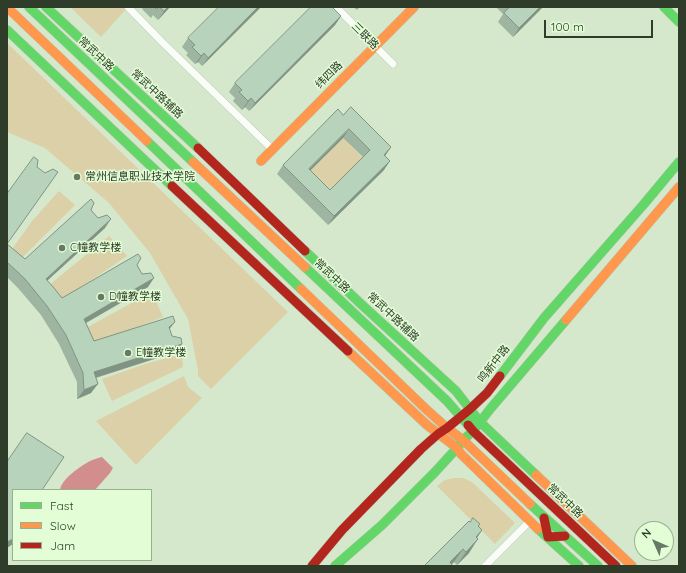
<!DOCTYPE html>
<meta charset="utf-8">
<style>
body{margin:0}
#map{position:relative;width:686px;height:573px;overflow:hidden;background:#d5e8cc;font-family:Quicksand,sans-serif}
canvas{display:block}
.frame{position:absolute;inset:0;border:8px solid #2f3c29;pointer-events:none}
.legend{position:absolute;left:12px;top:489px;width:140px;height:72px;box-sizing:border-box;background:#e3fed6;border:1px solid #9bb091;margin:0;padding:5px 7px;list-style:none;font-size:12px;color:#2f3c29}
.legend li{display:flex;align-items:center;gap:8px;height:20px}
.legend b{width:20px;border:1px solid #9bb091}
.north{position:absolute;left:634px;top:521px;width:40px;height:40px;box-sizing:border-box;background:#e3fed6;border:1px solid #9bb091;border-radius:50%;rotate:315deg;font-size:11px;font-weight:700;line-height:16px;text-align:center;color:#2f3c29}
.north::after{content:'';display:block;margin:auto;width:14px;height:18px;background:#697862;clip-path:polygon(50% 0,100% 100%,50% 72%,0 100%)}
.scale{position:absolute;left:544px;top:20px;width:109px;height:18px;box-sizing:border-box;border:2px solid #2f3c29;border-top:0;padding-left:5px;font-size:12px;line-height:14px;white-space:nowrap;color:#2f3c29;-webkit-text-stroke:3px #e3fed6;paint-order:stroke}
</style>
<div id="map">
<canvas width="686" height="573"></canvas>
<div class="frame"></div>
<ul class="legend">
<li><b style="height:5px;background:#63d668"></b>Fast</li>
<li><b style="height:5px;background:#ff974d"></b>Slow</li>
<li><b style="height:5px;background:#b3261e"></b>Jam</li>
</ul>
<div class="north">N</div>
<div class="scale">100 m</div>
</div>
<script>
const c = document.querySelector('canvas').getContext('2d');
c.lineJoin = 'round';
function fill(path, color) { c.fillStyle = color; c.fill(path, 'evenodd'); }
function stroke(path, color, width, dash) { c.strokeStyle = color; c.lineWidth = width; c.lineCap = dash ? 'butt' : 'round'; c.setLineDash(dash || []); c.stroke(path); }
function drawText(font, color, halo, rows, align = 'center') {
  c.font = font + ' Quicksand,"Noto Sans SC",sans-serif'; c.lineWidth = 3; c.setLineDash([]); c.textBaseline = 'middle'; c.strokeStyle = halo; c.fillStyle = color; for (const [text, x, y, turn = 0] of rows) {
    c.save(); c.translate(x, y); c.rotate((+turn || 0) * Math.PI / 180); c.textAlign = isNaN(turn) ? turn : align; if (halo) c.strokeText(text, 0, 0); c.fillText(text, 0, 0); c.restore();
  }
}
const green = new Path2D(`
 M70,7H128L101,37Z
 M7,43L288,312L211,389L198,376V370L188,319L150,253L109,203L45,148L7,132Z
 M343,138L364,159L324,199L303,178Z
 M59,191L75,205L20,260L10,252L32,221Z
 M109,236L127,256L59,302L48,286Z
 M152,292L163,317L93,344L84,329Z
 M182,354L183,367L112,401L102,379L145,364Z
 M184,376L188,387L202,398L136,465L96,421Z
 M454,478H463L472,482L515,523L495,544L437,486L445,480Z`);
const water = new Path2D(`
 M102,457L113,468L110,473L95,490H60C61,479 81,466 90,461C94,459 98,458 102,457Z`);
const street = new Path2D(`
 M128,7L162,42L272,149
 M336,7L393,64
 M485,566L530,521`);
const fast = new Path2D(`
 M29,7L193,162
 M46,7L198,148
 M664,7L679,22
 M7,30L172,186
 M147,141L301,289
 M305,251L362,305L456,391L480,422L536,475
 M305,267L447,401L468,425
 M500,376L544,318L644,204L679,162
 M470,409L473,431
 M530,504L598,566
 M538,529L579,566
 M335,566L382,525L435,472L457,448L463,440L473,431L491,408L566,320`);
const slow = new Path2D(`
 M11,11L147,141
 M261,161L414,7
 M193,162L305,267
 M301,289L428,411L447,428L463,440L530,504
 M566,320L679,187
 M348,351L427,425L457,448L461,454L538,529
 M536,475L632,566`);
const jam = new Path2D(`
 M198,148L305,251
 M172,186L348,351
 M468,425L473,431L616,566
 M544,518L548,537L565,536
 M312,566L342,530L421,449L438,434L447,428L470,409L487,393L500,376`);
const wall = new Path2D(`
 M143,7H170L158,20L153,15L151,18L142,9Z
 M261,7L202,66L198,62L195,64L186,55L188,53L182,47L188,38Z
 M353,7H360L357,10Z
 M496,7H543L513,37L498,22L503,14Z
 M341,16L335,25L249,111L245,107L242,110L233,101L235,98L229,92L235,83Z
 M343,115L391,147L385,156L384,170L328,225L277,174L283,165ZM343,138L363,157L330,190L310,170Z
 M7,194V244L25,259L91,210L105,228L47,281L62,298L137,265L148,287L86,323L94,341L169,329L176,352L96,378L91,393L77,399V382L59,344L41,315L18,288L7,277Z
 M470,522L478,527L482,530L477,538L469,553L457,565L454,562L452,564L424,566Z`);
const shadedWall = new Path2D(`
 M168,7H170L158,20L164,11Z
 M258,7H261L202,66L208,58Z
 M540,7H543L513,37L519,28Z
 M341,16L335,25L249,111L255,103Z
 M204,53L198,62L195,64L201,56Z
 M251,98L245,107L242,110L248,101Z
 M349,129L343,138L303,178L309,169Z
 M391,147L385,156L384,155Z
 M390,161L384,170L328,225L334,216Z
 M111,219L105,228L39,288L46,279Z
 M154,278L148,287L77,328L84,319Z
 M175,322L168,331L169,327Z
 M182,344L176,352L88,380L94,372Z
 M98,384L91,393L77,399L84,390Z
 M482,530L473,544L476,537Z
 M13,539V544L7,548V542Z
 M478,539L469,553L457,565L466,552Z
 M463,549L454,562L450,566V562Z`);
const building = new Path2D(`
 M154,7H159L157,9Z
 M160,7H168L164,11Z
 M219,7H258L208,58L204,53L201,56L192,47L195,45L188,38Z
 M311,7H332L341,16L255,103L251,98L248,101L239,92L242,90L235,83Z
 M510,7H540L519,28L504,13Z
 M351,107L391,147L384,155L390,161L334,216L283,165L338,109L343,115ZM349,129L370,150L330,190L309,169Z
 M34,157L38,160L37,167L45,173L53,169L58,172L7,244L25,259L91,199L94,203L91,210L98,218L107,215L111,219L46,279L54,288L62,298L138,254L141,258L137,265L142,274L151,273L154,278L84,319L94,341L173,316L175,322L169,327L172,336L181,338L182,344L94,372L98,384L84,390L83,373L66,335L47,306L25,279L7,262V194Z
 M27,433L64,457L42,490H13V539L7,542V462Z
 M473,518L480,524L478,526L482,530L476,537L478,539L466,552L463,549L450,562L452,565L451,566H424L469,521L470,522Z`);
const markers = [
 [77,177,4,"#697862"],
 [62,248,4,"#697862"],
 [101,297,4,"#697862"],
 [128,353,4,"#697862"]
];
const streetNames = [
 ["三联路",365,36,45],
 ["常武中路",96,54,43],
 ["纬四路",329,75,-45],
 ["常武中路辅路",157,94,43],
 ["常武中路",332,276,43],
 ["常武中路辅路",393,317,43],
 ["鸣新中路",494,364,-52],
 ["常武中路",565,501,43]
];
const poiNames = [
 ["常州信息职业技术学院",85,177],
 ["C幢教学楼",70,248],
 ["D幢教学楼",109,297],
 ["E幢教学楼",136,353]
];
fill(green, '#dcd0a8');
fill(water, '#d18e8d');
stroke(street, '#b6c5af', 8);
stroke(fast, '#b6c5af', 10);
stroke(slow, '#b6c5af', 10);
stroke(jam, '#b6c5af', 10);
stroke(street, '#f9fcf7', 7);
stroke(fast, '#63d668', 9);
stroke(slow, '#ff974d', 9);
stroke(jam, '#b3261e', 9);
fill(wall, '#9eb5a1');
fill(shadedWall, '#819483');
fill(building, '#b8d3bb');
stroke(building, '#819483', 1);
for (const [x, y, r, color] of markers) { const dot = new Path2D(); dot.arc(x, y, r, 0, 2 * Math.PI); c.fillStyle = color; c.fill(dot); stroke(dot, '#e3fed6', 1.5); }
drawText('11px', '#2f3c29', '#e3fed6', streetNames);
drawText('11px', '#2f3c29', '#e3fed6', poiNames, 'left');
</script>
